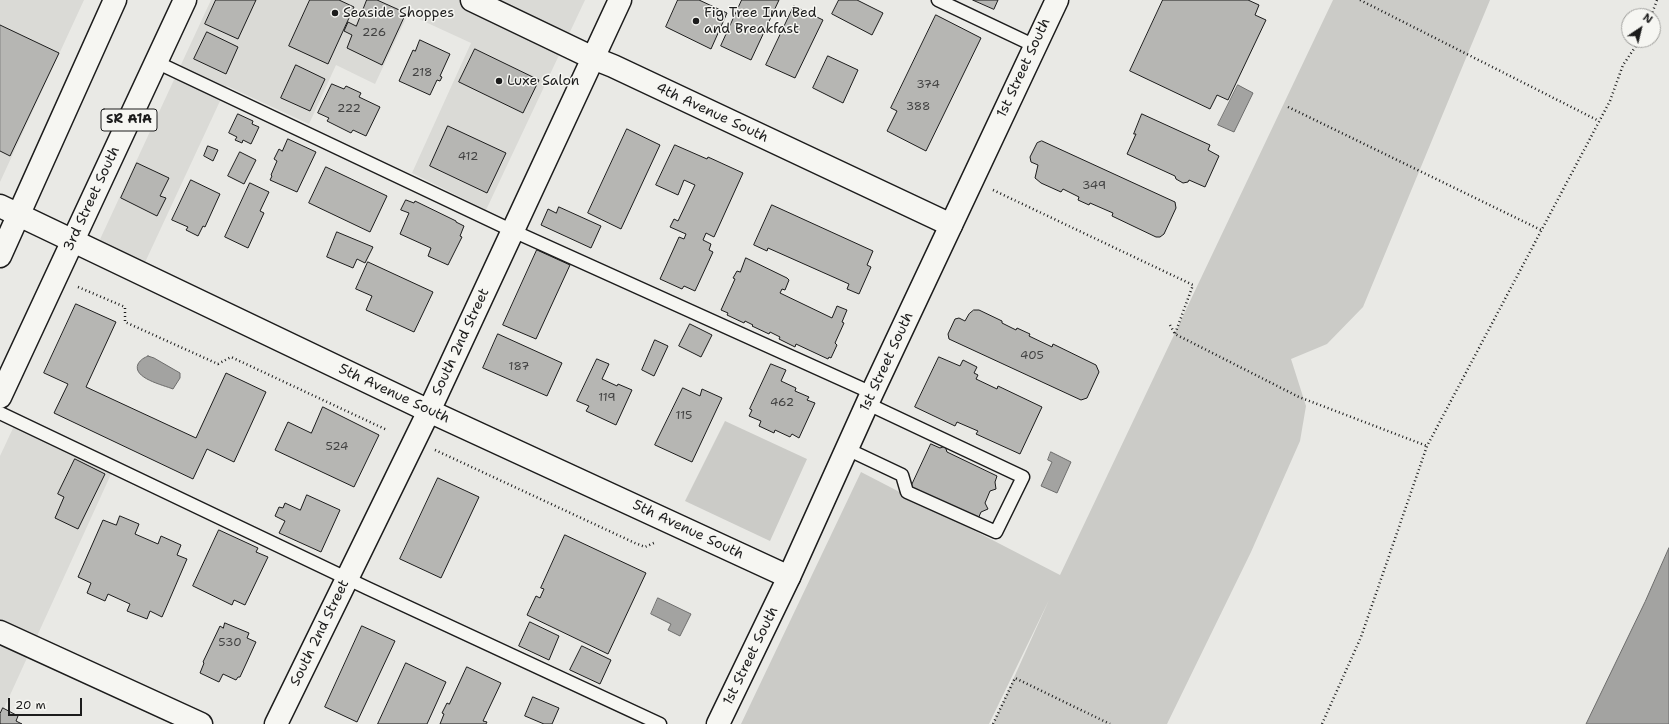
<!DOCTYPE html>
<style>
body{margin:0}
#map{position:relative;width:1669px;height:724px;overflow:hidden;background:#e9e9e5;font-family:"Shantell Sans",sans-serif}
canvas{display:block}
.north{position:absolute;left:1621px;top:8px;width:40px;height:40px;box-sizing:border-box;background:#f6f6f2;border:1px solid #9f9f9c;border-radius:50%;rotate:35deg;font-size:11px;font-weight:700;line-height:16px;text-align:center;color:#1c1c1c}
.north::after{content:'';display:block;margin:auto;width:14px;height:18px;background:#1c1c1c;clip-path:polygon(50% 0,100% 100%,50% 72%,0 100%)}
.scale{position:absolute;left:8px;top:698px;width:74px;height:18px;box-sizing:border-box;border:2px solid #1c1c1c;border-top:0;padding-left:5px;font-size:12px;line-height:14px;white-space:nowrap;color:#1c1c1c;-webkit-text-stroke:3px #f6f6f2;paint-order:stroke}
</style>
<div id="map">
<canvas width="1669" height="724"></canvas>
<div class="north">N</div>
<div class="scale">20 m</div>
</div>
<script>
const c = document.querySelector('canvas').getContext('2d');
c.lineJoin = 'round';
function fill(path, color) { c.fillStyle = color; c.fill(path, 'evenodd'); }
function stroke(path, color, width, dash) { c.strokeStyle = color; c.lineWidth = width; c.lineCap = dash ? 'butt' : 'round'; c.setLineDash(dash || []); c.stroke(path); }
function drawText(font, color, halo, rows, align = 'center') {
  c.font = font + ' "Shantell Sans",sans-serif'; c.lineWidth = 3; c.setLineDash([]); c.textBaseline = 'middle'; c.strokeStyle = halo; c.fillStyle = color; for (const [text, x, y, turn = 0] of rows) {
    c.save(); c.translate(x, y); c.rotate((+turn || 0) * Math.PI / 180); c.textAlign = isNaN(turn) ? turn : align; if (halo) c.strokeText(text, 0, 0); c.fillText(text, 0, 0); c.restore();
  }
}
const built = new Path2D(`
 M0,0H84L0,182Z
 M211,0H585L486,210L412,173L471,43L408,14L375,84L336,65L309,124L227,86L141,271L96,248Z
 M14,426L112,472L0,717V456Z`);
const green = new Path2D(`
 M1333,0H1490L1363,307L1327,344L1291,359L1306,406L1300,441L1251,552L1167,724H993L1049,600L989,724H741L861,472L1060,575Z
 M725,421L807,459L770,541L685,501Z`);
const water = new Path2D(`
 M1238,85L1253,93L1234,132L1218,125Z
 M148,356L154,358L180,373V378L173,389C163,385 132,378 138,364C141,359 144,358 148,356Z
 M1051,452L1071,462L1057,493L1041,486L1052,462L1048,460Z
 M1669,548V724H1586L1645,602Z
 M658,598L691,614L680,636L668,630L671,624L651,614Z`);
const building = new Path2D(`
 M216,0H256L238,39L205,24Z
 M310,0H339L354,7L328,64L289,46Z
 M367,0H377L406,13L382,65L347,48L352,35L344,31L348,22L356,26Z
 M678,0H699L727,13L711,49L666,27Z
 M742,0H779L751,60L721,46Z
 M839,0H857L883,13L872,35L832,14Z
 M973,0H998L994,9Z
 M1163,0H1248L1259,5L1255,15L1266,20L1228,100L1217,95L1210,109L1130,71Z
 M794,6L823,20L795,78L766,65Z
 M936,15L981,38L926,151L887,131L897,111L891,108Z
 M0,25L59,53L10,156L0,151Z
 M207,32L238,47L226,74L194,59Z
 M420,40L450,54L440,76L442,77L440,81L437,80L430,95L399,81L413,50L415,51Z
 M475,49L539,80L523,113L459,82Z
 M828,56L858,70L843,103L813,88Z
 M296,65L325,79L310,111L281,98Z
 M332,84L344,89L346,86L361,93L359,97L380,107L366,136L353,130L351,133L327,121L329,118L318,113Z
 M238,114L253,121L252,124L259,127L251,144L243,140L242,143L235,140L237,137L229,133Z
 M1142,114L1210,145L1208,150L1219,156L1205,187L1189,180L1188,182L1183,183L1176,179L1175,176L1127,154L1136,134H1134Z
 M448,126L506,153L487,193L430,166Z
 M627,129L660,145L621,229L588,213Z
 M288,139L316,152L297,192L270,180L272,176L271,175L277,161L274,159L279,149L282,151Z
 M1042,141L1175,202L1176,208L1164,234L1160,237H1156L1112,216L1113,213L1090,203L1089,205L1078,200L1079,197L1063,189L1061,192L1041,183L1035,178L1038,165L1031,162L1030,157L1037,143Z
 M675,145L707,159L708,157L743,173L714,237L706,233L703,240L711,244L709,250L713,252L695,291L684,286L682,289L660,279L679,237L684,239L686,234L670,227L674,219L678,221L695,185L684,180L678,195L656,185Z
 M208,146L218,150L213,161L204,156Z
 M240,152L256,160L244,184L228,176Z
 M137,163L169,178L160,196L166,198L157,216L121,198Z
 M326,167L387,196L370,232L309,203Z
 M191,180L220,194L205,227L203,226L198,236L186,230L188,227L172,220Z
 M250,183L269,192L260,211L264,213L248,248L225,237Z
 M406,200L414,203L415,201L456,221V222L464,226L460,236L462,237L448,265L428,256L431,248L400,234L409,213L401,210Z
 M772,205L873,251L867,265L871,267L859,294L847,289L849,284L768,248L767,251L754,245Z
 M559,207L601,226L591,248L541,225L548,209L556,213Z
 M337,232L373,247L365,263L357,259L353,268L327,257Z
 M537,250L570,265L536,339L503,325Z
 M746,258L787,278L789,280L785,290L782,289L780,293L832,318L837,306L847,310L842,322L844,323L835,343L837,345L831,358L829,357L828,359L796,344L795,347L779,339L780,337L770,332L769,334L752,326L753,325L745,321L744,323L727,315L728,313L721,310L735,279L733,278L737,271L740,272Z
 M368,262L433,292L414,332L366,310L372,296L356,289Z
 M76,304L116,322L86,387L196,438L226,373L266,392L234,462L207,449L193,479L54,413L68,384L44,373Z
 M974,310H979L1002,321V323L1016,330L1017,328L1030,334L1029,336L1052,347L1053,344L1096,365L1099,372L1087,398L1081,400L949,339L948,334L955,319L959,318L965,321L969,314Z
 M690,324L712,335L701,357L679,346Z
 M498,334L562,363L547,396L483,368Z
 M655,340L668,346L654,376L642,370Z
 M939,357L960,366L963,360L977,367L974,373L978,375L976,379L997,389L998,386L1042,407L1020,454L976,434L978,431L957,422L955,426L915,407Z
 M597,359L609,364L602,379L617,386L618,384L632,390L616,425L586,411L589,406L577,401Z
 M771,364L786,370L781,381L796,388L795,391L809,397L807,400L815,403L799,438L792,434L790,437L775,430L774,433L759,426L761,421L749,416L752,410L750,409Z
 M683,388L700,396L702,389L722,398L692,462L655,445Z
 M323,407L379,435L354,487L275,450L288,422L311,433Z
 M931,444L940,448L945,446L947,452L997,476L995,482L996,489L990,491L985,503L988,509L981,512L978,519L922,497L920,491L911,487Z
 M75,459L105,474L78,529L55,518L64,497L58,494Z
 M438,478L479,497L441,578L400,559Z
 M307,495L340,510L321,552L279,533L285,521L275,516L279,507L283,508L285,503L300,510Z
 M120,516L139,524L135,534L158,544L161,536L181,545L177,555L187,559L162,617L150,611L147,619L127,611L130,604L108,594L105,601L87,593L91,583L78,577L103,520L116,525Z
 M219,530L258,548L256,552L268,557L245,605L234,600L232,605L193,586Z
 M565,535L646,573L608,654L527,615L536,596L540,598L544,589L541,588Z
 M530,622L559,636L549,660L519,646Z
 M225,623L249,633L247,638L256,642L240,677H238L236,680L223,674L219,682L200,673L204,663L203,662L220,626L223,628Z
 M362,626L395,641L357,722L325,707Z
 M582,646L611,660L600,684L570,670Z
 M406,663L446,682L427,724H378Z
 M467,667L501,683L483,721L487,722L486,724H440L444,714L442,713L447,703L449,704Z
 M533,697L559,708L552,724H544L525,716Z
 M3,708L18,716L16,721L22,724H0V714Z`);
const path = new Path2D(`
 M1360,0L1599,121
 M1651,16L1657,0
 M1288,107L1541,230
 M993,190L1193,285L1175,334
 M78,287L125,307V322L218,364L231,357L387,430
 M1170,325L1175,334L1299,397L1427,446
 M435,450L635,543L645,547L656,542
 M993,724L1015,678L1110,724
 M1322,724L1361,637L1427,446L1610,101L1623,65L1640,40`);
const service = new Path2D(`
 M938,0L1035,46
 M156,62L513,231L872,393
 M0,413L367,588L660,724
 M847,449L902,475L907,492L996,532L1023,477L868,404`);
const minor = new Path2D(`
 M472,0L593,58L613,66L951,225
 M0,206L429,411L789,577
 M0,632L201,724
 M276,724L429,411L620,0`);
const tertiary = new Path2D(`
 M718,724L789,577L872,393L1057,0`);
const primary = new Path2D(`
 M0,256L115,0
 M0,397L185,0`);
const markers = [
 [335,13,4,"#1c1c1c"],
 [696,21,4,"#1c1c1c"],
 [499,81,4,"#1c1c1c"]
];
const numberNames = [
 ["226",374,33],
 ["218",422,73],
 ["374",928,85],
 ["388",918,107],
 ["222",349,109],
 ["412",468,157],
 ["349",1094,186],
 ["405",1032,356],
 ["187",519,367],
 ["119",607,398],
 ["462",782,403],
 ["115",684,416],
 ["524",337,447],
 ["530",230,643]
];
const shields = [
 [129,120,56]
];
const shieldNames = [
 ["SR A1A",129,120]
];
const poiNames = [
 ["Seaside Shoppes",343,13],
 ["Fig Tree Inn Bed",704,13],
 ["and Breakfast",704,29],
 ["Luxe Salon",507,81]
];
const streetNames = [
 ["1st Street South",1024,68,-65],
 ["4th Avenue South",712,113,25],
 ["3rd Street South",92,199,-65],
 ["South 2nd Street",461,342,-65],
 ["1st Street South",887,362,-65],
 ["5th Avenue South",394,394,25],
 ["5th Avenue South",688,530,25],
 ["South 2nd Street",320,633,-64],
 ["1st Street South",751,656,-64]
];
fill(built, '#dadad6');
fill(green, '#cbcbc7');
fill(water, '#a3a3a1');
stroke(water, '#6d6d6c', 1);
fill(building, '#b6b6b3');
stroke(building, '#1c1c1c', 1);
stroke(service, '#1c1c1c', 15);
stroke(minor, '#1c1c1c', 25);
stroke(tertiary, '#1c1c1c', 25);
stroke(primary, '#1c1c1c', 25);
stroke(path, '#1c1c1c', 2.5, [1, 3]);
stroke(service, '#f6f6f2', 12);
stroke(minor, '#f6f6f2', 22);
stroke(tertiary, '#f6f6f2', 22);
stroke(primary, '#f6f6f2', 22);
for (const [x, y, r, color] of markers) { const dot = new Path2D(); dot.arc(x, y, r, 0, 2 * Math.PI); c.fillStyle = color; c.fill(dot); stroke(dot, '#f6f6f2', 1.5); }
drawText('12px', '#424242', null, numberNames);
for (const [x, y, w] of shields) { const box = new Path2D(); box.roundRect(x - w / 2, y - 11, w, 22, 3); c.fillStyle = '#f6f6f2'; c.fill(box); stroke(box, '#1c1c1c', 1); }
drawText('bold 13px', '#1c1c1c', null, shieldNames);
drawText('14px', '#1c1c1c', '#f6f6f2', poiNames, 'left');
drawText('14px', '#1c1c1c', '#f6f6f2', streetNames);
</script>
